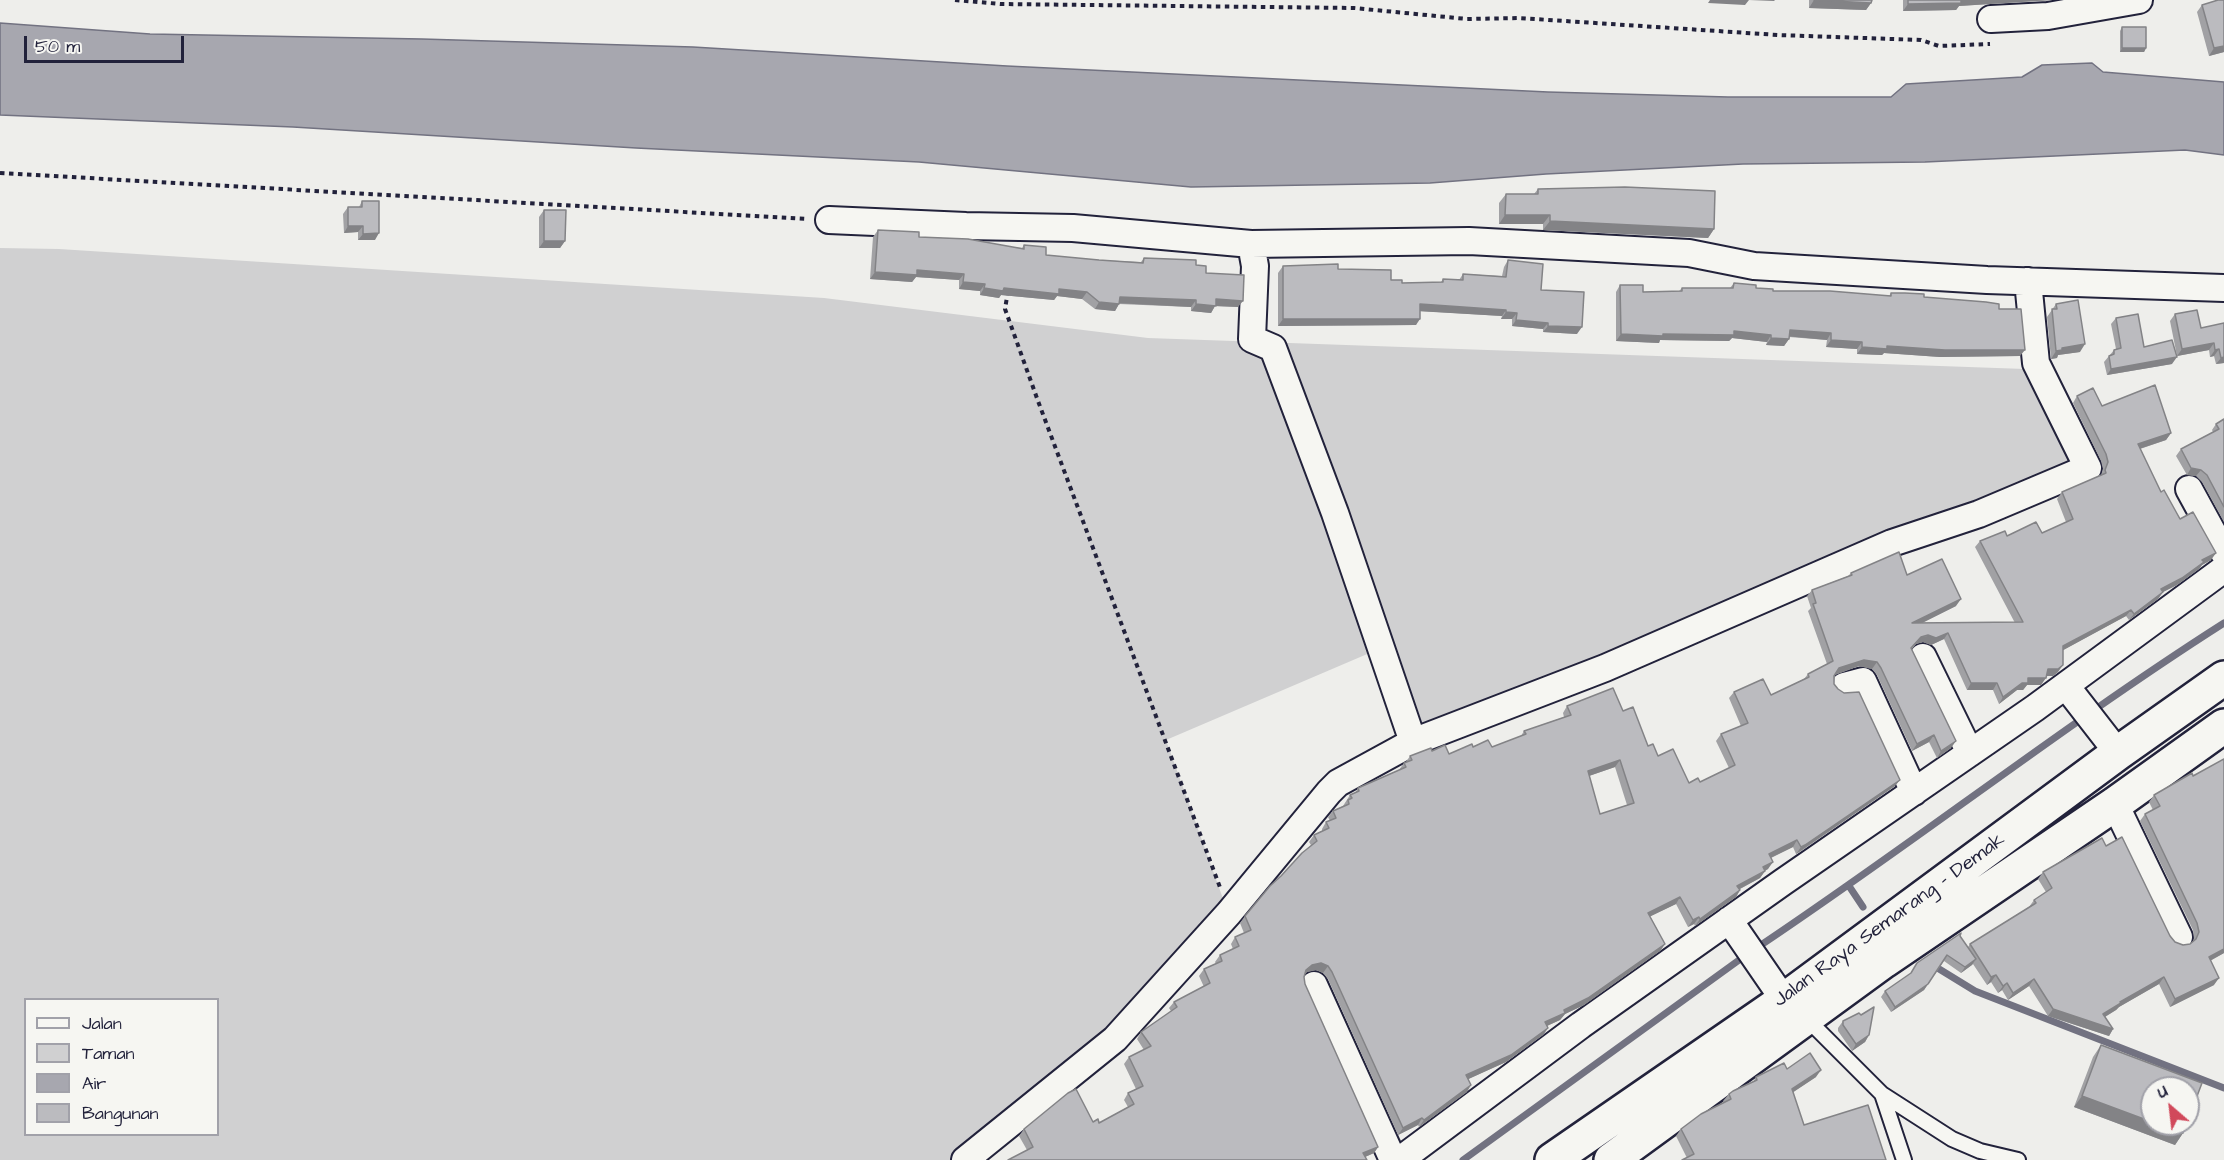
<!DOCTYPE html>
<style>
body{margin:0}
#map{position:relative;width:2224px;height:1160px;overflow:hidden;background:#eeeeeb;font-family:"Architects Daughter",sans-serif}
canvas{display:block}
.legend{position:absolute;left:24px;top:998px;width:195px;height:138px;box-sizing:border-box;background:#f6f6f2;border:2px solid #a1a1a9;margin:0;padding:8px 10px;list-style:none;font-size:18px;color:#22223b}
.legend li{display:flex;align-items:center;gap:12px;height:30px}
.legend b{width:30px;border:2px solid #a1a1a9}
.north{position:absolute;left:2140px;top:1076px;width:60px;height:60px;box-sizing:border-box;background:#f6f6f2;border:2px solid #a1a1a9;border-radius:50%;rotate:332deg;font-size:16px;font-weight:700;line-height:24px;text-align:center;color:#22223b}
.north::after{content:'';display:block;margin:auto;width:21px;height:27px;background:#d1495b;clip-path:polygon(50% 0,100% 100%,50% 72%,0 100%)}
.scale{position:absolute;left:24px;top:36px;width:160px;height:27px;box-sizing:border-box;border:3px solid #22223b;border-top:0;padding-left:8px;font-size:18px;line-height:21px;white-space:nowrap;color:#22223b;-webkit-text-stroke:4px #f6f6f2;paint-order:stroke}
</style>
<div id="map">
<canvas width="2224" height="1160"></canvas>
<ul class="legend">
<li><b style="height:8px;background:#f6f6f2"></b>Jalan</li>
<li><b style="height:16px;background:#d0d0d1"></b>Taman</li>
<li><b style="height:16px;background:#a7a7af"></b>Air</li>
<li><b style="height:16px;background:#bbbbbf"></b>Bangunan</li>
</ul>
<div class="north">U</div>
<div class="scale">50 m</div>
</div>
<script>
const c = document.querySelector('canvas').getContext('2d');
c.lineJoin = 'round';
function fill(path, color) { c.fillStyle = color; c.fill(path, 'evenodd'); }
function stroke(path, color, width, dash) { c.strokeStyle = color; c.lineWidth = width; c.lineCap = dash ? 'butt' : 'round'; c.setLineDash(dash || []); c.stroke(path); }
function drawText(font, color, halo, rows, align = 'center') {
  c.font = font + ' "Architects Daughter",sans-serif'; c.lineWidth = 5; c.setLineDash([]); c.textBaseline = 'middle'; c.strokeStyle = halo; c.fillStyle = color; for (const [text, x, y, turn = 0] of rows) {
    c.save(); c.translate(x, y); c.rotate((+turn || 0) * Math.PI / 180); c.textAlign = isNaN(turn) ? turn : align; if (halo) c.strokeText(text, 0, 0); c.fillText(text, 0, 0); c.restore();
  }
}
const green = new Path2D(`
 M0,248L59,249L824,298L1148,338L2025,369L2080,462L1424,728L1393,643L1166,740L1226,907L1121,1027L957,1160H0ZM26,1000H218V1134H26Z`);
const water = new Path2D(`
 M0,23L150,34L422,39L693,47L1007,66L1548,92L1728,97H1891L1906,84L2022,77L2042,65L2092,63L2103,72L2224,82V155L2185,150L1925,162L1743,164L1546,174L1430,183L1191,187L919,162L636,148L293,127L0,115Z`);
const stream = new Path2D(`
 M1849,886L1863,907
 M1755,949C1914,843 2064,725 2224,623
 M1931,964L1975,991L2224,1088
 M1463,1160L1746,955`);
const path = new Path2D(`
 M955,0L1001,4L1354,8L1467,19L1519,18L1778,35L1921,40L1939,46L1990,44
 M0,173L808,219
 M1008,291L1005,309L1038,401L1221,890`);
const service = new Path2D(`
 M1806,1018L1882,1094L1952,1139L1980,1151L2018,1160
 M1882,1094L1904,1160`);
const minor = new Path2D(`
 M1991,19L2048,16L2139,0
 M829,220L966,226L1073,228L1251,244L1469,241L1689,253L1754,266L1987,280L2224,288
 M1251,244L1255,266L1252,339L1273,348L1335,513L1413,742L1605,668L1892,543L1979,514L2088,468L2036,363L2028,281
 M2189,489L2224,553
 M1923,657L1970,753
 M1844,686L1863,681L1914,792
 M2066,686L2118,753
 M2115,804L2179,937
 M1729,920L1784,1000
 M1314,985L1393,1160
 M965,1160L1115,1039L1229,913L1329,792L1338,783L1413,742
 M1400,1160L1581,1025L1783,882L2035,708L2224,569`);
const trunk = new Path2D(`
 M1552,1160L1784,1000L2118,753L2224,678
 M1611,1160L1884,961L2115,804L2224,726`);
const wall = new Path2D(`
 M1809,0H1872L1871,3L1866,10L1809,8Z
 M1903,0H2052L1959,6L1956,10L1903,11Z
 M2224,0V52L2209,56L2197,12L2202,5Z
 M2122,27L2146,48L2144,52H2120V31Z
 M1538,189L1714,229L1708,238L1543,230V224H1499V203L1506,194H1534Z
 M362,201L375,240H358V232L344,233L343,214L348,207H359Z
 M544,210L565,241L560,248H539V217Z
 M878,230L919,237L1022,248L1024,245L1046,255L1099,260L1141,262L1144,258L1196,265L1206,273L1238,307L1215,306L1211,313L1191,311V307L1119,304L1115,311L1095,309L1082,299L1057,296L1054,300L1001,295L999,298L980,295V291L959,289V280L916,277L912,282L870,279L873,237Z
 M1508,260L1541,290L1577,334L1543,332V329L1512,326V319H1501L1502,316L1420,311L1416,325L1278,326V273L1283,266L1338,269L1402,283L1441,282L1443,279L1459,280L1463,274L1502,276L1504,267Z
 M1734,283L1773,291L1889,296L1891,293L1924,297L1999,309L2020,356L1940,357L1884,353L1882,355L1857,354V349L1826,347L1827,340L1789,337V339L1784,346L1766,345L1767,342L1732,338L1729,341L1660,340L1659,343L1616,341V292L1620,285L1643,292L1679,291L1682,288H1730Z
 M2056,304L2080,352L2058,355L2057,358L2051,359L2047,317Z
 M2175,314L2201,328L2224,323V363L2216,364L2214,356L2210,357L2209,350L2177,356L2170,321Z
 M2116,318L2144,347L2172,364L2107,375L2104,362L2114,350L2116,349L2111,324Z
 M2077,396L2171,433L2166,440L2140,449L2161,492L2211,560L2202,565L2199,569L2177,585L2163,592L2158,599L2129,620L2126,616L2063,650L2058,672L2053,676H2046L2041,685H2027L2023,690H2017L1999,704L1993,690H1967L1944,639L1931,645L1923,642L1916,644L1912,649L1951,748L1937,758L1929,742L1912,751L1877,675L1872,669L1859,666L1835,675L1834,684L1895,786L1800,852L1796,854L1793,847L1771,858L1768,869L1765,871L1760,878L1740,889V890L1736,897L1695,926L1694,924L1688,927L1676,904L1650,916L1665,944L1660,951L1584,1005L1565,1014L1560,1020L1547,1026L1548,1028L1543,1035L1506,1062L1468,1079L1467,1092L1419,1127L1418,1125L1398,1135L1328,979L1323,973L1316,970L1307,972L1305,974L1304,977L1305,984L1378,1147L1374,1153L1365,1157L1027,1150L1019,1136L1024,1129L1093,1122L1099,1123L1128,1107L1124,1100L1128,1093L1136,1089L1124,1064L1129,1057L1144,1050L1137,1039L1141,1032L1171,1011L1169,1008L1174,1002L1204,987L1199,976L1204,969L1216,964L1215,962L1220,955L1233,949L1231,944L1235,937L1244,933L1240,923L1245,916L1311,845L1309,842L1314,835L1322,831V829L1326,822L1330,821L1328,817L1333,811L1343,806L1350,795L1355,793L1358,788L1399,770L1404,763L1406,762L1410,756L1432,751L1449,754L1473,747H1492L1521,736L1524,731L1564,717L1563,713L1567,706L1623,711L1648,746L1689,783L1700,782L1729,768L1716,741L1721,734L1741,726L1729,698L1734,692L1771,695L1804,679L1808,674L1827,664L1808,611L1811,608L1807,596L1812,590L1848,576L1851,573L1907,575L1956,606L1922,623H2015L1975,547L1980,541L2007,536L2042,533L2066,522L2057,499L2062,492L2101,475L2103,469L2101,461L2073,403ZM1615,767L1627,805L1600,814L1589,776Z
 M2224,419V522L2202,482L2196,476L2187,475L2176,456L2181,449L2213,432L2212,430L2216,424Z
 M2224,759V953L2210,961L2214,985L2170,1007L2159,984L2119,1007L2116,1010L2105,1017L2113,1029L2109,1036L2048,1016L2029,986L2008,1000L2002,990L1998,993L1991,982L1987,985L1973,964L1961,973L1944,961L1924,990L1891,1012L1881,997L1885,991L1910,974L1960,936L1968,947L1970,944L2029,907L2034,900L2046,892L2038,879L2043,872L2106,846L2175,942L2183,945L2190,944L2193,941L2194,939L2193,930L2140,821L2145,814L2153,810L2149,802L2154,795L2193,776Z
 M1861,1015L1869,1035L1865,1042L1852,1051L1838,1031V1028L1843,1021Z
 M2101,1045L2183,1133L2175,1145L2074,1107L2093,1057Z
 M1787,1069L1816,1077L1793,1092L1804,1125L1687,1158L1676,1136L1681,1129L1724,1102L1723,1101L1729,1094L1753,1082L1756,1077Z`);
const shadedWall = new Path2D(`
 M1710,0H1775L1774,1L1749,0L1745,5L1708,3Z
 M1814,0L1871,3L1866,10L1809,8Z
 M1960,0H2052L1959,6L1956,10L1903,11L1908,4Z
 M2224,46V52L2209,56L2214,48Z
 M2122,48H2146L2144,52H2120Z
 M1505,215H1550L1543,224H1499Z
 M1550,221L1714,229L1708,238L1543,230Z
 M348,226H363L358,232L344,233Z
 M379,233L375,240H358L363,234Z
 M544,241H565L560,248H539Z
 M917,270L964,274L959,280L916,277L912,282L870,279L875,272Z
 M963,282L985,284L980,291L959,289Z
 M984,288L1059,289L1087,292L1082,299L1057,296L1054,300L1001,295L999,298L980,295Z
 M1120,297L1196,300L1191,307L1115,303Z
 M1216,299L1243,301L1238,307L1215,306L1211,313L1191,311L1196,304Z
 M1099,302L1119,304L1115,311L1095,309Z
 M1420,304L1506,310L1502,316L1416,311Z
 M1506,312L1517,313L1512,319H1501Z
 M1283,319H1420L1416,325L1278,326Z
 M1516,320L1548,323L1543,329L1512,326Z
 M1548,326L1582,327L1577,334L1543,332Z
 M1790,330L1831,333L1827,340L1785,336Z
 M1734,331L1771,335L1767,342L1732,338L1729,341L1660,340L1659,343L1616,341L1621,334Z
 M1771,338L1789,339L1784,346L1766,345Z
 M1831,340L1862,342L1857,349L1826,347Z
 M2214,343L2209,350L2177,356L2182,349Z
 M2085,344L2080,352L2058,355L2057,358L2051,359L2056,351L2062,348Z
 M1887,346L2025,350L2020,356L1940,357L1884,353L1882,355L1857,354L1862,347Z
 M2219,349L2214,356L2210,357L2215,350Z
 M2177,357L2172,364L2107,375L2111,369Z
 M2224,357V363L2216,364L2221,358Z
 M2171,433L2166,440L2133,451L2138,444Z
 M2191,468L2201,470L2196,476L2187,475Z
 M2216,553L2211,560L2202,565L2199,569L2177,585L2163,592L2158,599L2129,620L2134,614L2161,589L2202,560Z
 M1961,599L1956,606L1908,630L1912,623Z
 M2131,610L2126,616L2058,653L2063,646Z
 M1948,633L1944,639L1931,645L1923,642L1916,644L1907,655L1921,637Z
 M1864,660L1877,662L1872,669L1859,666L1834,675L1839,668Z
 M2063,665L2058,672L2053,676H2043L2048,669Z
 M2028,678H2046L2041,685H2027L2023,690H2017L1999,704L2003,697Z
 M1971,683H1997L1993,690H1967Z
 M1934,735L1929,742L1912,751L1917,744Z
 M1956,741L1951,748L1937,758L1941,751Z
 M1620,760L1615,767L1583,778L1588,771Z
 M1900,780L1895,786L1796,854L1801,847Z
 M1797,840L1793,847L1764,861L1769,854Z
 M1773,862L1768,869L1758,874L1763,867Z
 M1765,871L1760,878L1732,893L1737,886Z
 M1740,890L1736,897L1695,926L1700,919Z
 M1680,897L1676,904L1643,920L1648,913Z
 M1699,917L1694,924L1688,927L1693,920Z
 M1665,944L1660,951L1584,1005L1565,1014L1560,1020L1540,1029L1545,1022Z
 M2224,949V953L2204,964L2209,957Z
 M1976,959L1972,965L1961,973L1965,967Z
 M1321,963L1328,966L1323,973L1316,970L1307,972L1302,977L1306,970L1312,965Z
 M1996,975L1991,982L1987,985L1991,977Z
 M2164,977L2159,984L2119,1007L2116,1010L2098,1021L2103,1014L2120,1002Z
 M2219,978L2214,985L2170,1007L2175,999Z
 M2034,979L2029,986L2008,1000L2013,993Z
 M2007,983L2002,990L1998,993L2003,986Z
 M1928,984L1924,990L1891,1012L1895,1007Z
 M2053,1009L2113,1029L2109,1036L2048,1016Z
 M1548,1028L1543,1035L1506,1062L1462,1082L1466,1075Z
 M1869,1035L1865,1042L1852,1051L1856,1044Z
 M1821,1070L1816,1077L1786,1097L1792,1089Z
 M1471,1085L1467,1092L1419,1127L1424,1120Z
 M2082,1096L2152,1122V1124H2158L2183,1133L2175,1145L2074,1107Z
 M1422,1118L1418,1125L1398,1135L1403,1128Z
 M1378,1147L1374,1153L1358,1160L1363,1153Z`);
const building = new Path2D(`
 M1814,0H1872L1871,3Z
 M1908,0H1961V3L1908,4Z
 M2218,0H2224V46L2214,48L2202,5Z
 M2122,27H2146V48H2122Z
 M1625,187L1715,191L1714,229L1550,221V215H1505L1506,194H1538V189Z
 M362,201H379V233L363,234V226H348V207H362Z
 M544,210H566L565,241H544Z
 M878,230L919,232V237L968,239L1024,249V245L1046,247V255L1099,260L1143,263L1144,258L1196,260V265L1206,266V273L1244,275L1243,301L1216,299V306L1196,304V300L1120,297L1119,304L1099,302L1087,292L1059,289V294L1004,288L1003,291L984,288L985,284L963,282L964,274L917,270V275L875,272Z
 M1508,260L1543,264L1541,290L1584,292L1582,327L1548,326V323L1516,320L1517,313L1506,312V310L1420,304V319H1283V266L1338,264V269L1391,270V280H1402V283L1443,282V279L1463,280V274L1506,277Z
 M1734,283L1756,285V288L1773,289V291H1830L1891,296V293H1905L1924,294V297L1986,302L1999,304V309H2021L2025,350H1945L1887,346V349L1862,347V342L1831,340V333L1790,330L1789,339L1771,338V335L1734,331V335L1663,334V336L1621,334L1620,285H1643V292L1682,291V288H1733Z
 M2078,300L2085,344L2062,348V350L2056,351L2052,309H2057L2056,304Z
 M2197,310L2201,328L2224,323V357L2221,358L2219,349L2215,350L2214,343L2182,349L2175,314Z
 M2138,314L2144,347L2172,340L2177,357L2111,369L2109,356L2114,354V350L2121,348L2116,318Z
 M2155,385L2171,433L2138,444L2161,492L2164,490L2180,519L2193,512L2216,553L2202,560L2204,562L2182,578L2161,589L2163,592L2134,614L2131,610L2063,646V665L2058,669H2048L2046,678H2028V683H2022L2003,697L1997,683H1971L1948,633L1936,638L1928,635L1921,637L1911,648L1956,741L1941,751L1934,735L1917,744L1881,668L1877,662L1864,660L1839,668L1834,676V684L1838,689L1844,693L1859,692L1900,780L1805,845L1801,847L1797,840L1769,854L1773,862L1763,867L1765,871L1737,886L1740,890L1700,919L1699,917L1693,920L1680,897L1648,913L1665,944L1588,998L1564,1010L1565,1013L1545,1022L1548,1028L1511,1055L1466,1075L1471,1085L1424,1120L1422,1118L1403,1128L1332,972L1328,966L1321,963L1312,965L1306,970L1304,977L1305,984L1378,1147L1363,1153L1367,1160H1008L1033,1147L1024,1129L1068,1093L1076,1089L1093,1122L1098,1119L1099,1123L1134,1104L1128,1093L1143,1086L1129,1057L1151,1046L1141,1032L1177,1007L1174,1002L1210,983L1204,969L1222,961L1220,955L1239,946L1235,937L1251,930L1245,916L1270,886L1281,876L1302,853L1317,841L1314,835L1329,828L1326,822L1336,818L1333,811L1349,804L1348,800L1352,798L1350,795L1359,791L1358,788L1406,767L1404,763L1412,760L1410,756L1431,748L1432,751L1445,745L1449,754L1472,744L1473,747L1488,740L1492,747L1526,734L1524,731L1571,715L1567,706L1613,688L1623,711L1633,707L1648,746L1653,744L1658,756L1673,749L1689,783L1698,778L1700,782L1735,765L1721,734L1748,723L1734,692L1763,679L1771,695L1809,677L1808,674L1833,661L1813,604L1816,603L1812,590L1852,575L1851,573L1899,552L1907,575L1942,559L1961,599L1912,623L2023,622L1980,541L2005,531L2007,536L2036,522L2042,533L2073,519L2062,492L2106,473L2105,470L2108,462L2106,454L2077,396L2093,388L2102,406ZM1620,760L1634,803L1600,814L1588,771Z
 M2224,419V507L2207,475L2201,470L2191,468L2181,449L2219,429L2216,424Z
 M2224,759V949L2209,957L2219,978L2175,999L2164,977L2120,1002L2121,1003L2103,1014L2113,1029L2053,1009L2034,979L2013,993L2007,983L2003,986L1996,975L1991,977L1970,944L2036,903L2034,900L2052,888L2043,872L2102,838L2106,846L2122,837L2170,936L2175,942L2183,945L2190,944L2196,939L2199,932L2197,923L2145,814L2160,806L2154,795L2192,773L2193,776Z
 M1961,933L1960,936L1976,959L1965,967L1947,955L1928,984L1895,1007L1885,991L1911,973L1917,963Z
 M1874,1007L1869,1035L1856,1044L1843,1025V1021L1859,1013L1861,1015Z
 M2101,1045L2202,1083L2188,1120V1088H2152V1122L2082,1096Z
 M1810,1053L1821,1070L1792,1089L1804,1125L1868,1105L1886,1160H1682L1694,1154L1681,1129L1701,1114L1731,1099L1729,1094L1733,1091L1757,1080L1756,1077L1784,1063L1787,1069Z
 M2158,1124H2186L2183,1133Z`);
const streetNames = [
 ["Jalan Raya Semarang - Demak",1890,921,-36]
];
fill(green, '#d0d0d1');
fill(water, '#a7a7af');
stroke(water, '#727281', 1.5);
stroke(stream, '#727281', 7);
stroke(service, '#22223b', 18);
stroke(minor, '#22223b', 30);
stroke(trunk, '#22223b', 38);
stroke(path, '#22223b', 4, [4.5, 4.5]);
stroke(service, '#f6f6f2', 14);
stroke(minor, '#f6f6f2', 26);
stroke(trunk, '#f6f6f2', 33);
fill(wall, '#a1a1a4');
fill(shadedWall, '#838386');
fill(building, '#bbbbbf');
stroke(building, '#838386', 1.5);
drawText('20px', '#22223b', '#f6f6f2', streetNames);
</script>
